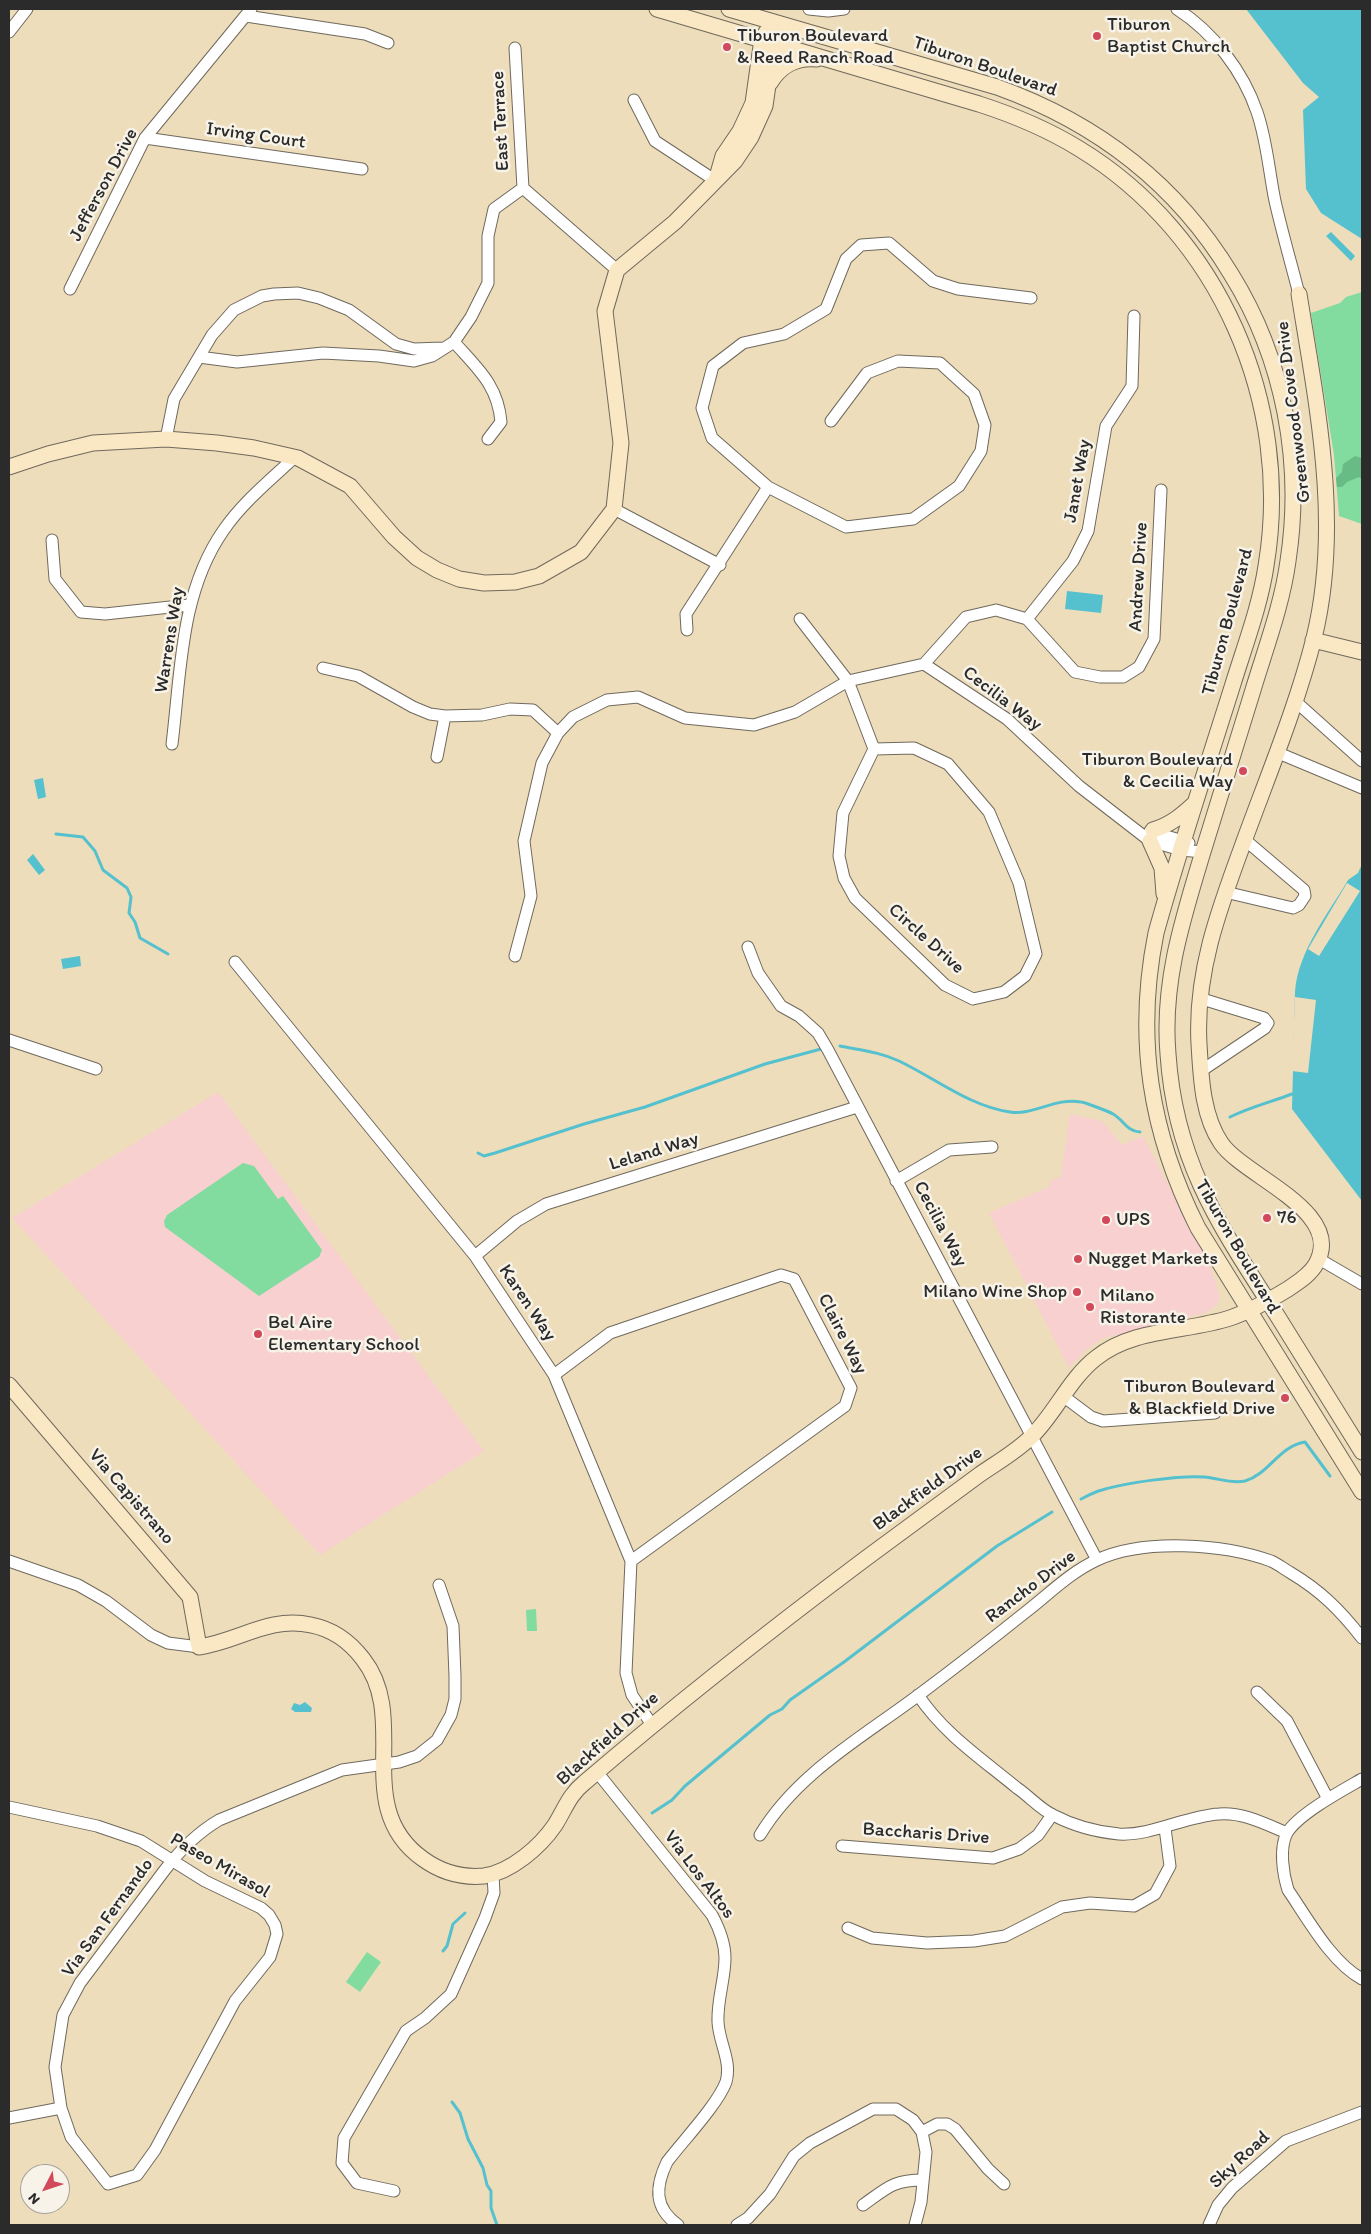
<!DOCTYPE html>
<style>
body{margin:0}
#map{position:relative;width:1371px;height:2234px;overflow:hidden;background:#edb;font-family:Itim,sans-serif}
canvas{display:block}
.frame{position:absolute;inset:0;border:10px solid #2b2b2b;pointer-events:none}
.north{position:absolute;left:20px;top:2164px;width:50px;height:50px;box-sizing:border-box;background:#f7f3e8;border:1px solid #a5a39c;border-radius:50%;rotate:229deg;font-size:14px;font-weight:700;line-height:20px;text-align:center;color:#2b2b2b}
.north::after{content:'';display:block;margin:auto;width:18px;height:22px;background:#d1495b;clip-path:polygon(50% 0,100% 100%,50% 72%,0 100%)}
</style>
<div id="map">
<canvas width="1371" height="2234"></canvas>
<div class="frame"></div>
<div class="north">N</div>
</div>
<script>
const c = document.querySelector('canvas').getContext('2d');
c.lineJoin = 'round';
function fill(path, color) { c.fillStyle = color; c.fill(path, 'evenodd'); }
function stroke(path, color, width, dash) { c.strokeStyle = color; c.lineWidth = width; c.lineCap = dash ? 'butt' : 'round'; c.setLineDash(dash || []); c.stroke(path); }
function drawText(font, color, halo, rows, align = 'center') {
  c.font = font + ' Itim,sans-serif'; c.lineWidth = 5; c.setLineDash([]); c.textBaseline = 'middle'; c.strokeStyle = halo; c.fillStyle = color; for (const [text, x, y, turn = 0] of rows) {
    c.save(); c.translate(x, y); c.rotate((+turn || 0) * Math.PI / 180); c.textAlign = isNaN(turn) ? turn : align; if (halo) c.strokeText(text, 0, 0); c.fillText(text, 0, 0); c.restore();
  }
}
const built = new Path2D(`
 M218,1092L484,1451L320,1555L12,1218Z
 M1070,1114L1102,1121L1122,1145L1143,1136L1211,1268L1220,1297L1217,1305L1205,1313L1101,1339L1085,1351L1069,1368L989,1213L1051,1186L1049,1182L1061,1176Z`);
const green = new Path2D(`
 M1362,292V524L1339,516L1334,455L1311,313L1340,303L1346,297Z
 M243,1163L254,1166L278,1199L283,1196L322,1250L319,1257L259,1296L165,1227L164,1221L167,1215Z
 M536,1609L537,1631H527L526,1610Z
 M367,1952L381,1962L360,1992L346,1982Z`);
const forest = new Path2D(`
 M1355,456L1362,458V479L1359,477L1347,482L1342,487H1337L1336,478L1342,472L1343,464Z`);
const water = new Path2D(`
 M1246,9H1362V239L1321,213L1306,189L1303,110L1319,97L1303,83Z
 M1331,232L1355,256L1351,261L1326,236Z
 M1067,591L1103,595L1101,613L1065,609Z
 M43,778L46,797L38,799L34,780Z
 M33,854L45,870L39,875L27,860Z
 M1362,864V1201L1292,1109L1295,992C1298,951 1328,914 1348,880L1358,873Z
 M80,956L81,966L63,969L61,959Z
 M305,1702L312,1708L311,1712H295L291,1709L294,1703L300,1705Z`);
const pier = new Path2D(`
 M1347,883L1360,891L1319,956L1308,949Z
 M1295,997L1316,1000L1308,1073L1292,1071Z`);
const stream = new Path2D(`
 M56,834L83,837L95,851L103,870L127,888L131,897L129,913L135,922L140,938L168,954
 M840,1046C860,1050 880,1052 899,1061C935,1078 969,1106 1010,1112C1032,1116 1056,1097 1081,1102C1084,1102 1110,1112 1113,1114C1124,1120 1126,1131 1140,1132
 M1230,1117C1250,1107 1271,1102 1292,1094
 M478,1153L484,1156L495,1153L584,1124L645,1107L765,1064L821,1049
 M1081,1499C1087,1496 1094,1492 1102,1490C1124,1483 1181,1475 1204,1477C1218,1478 1231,1484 1245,1481C1269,1474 1279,1446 1305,1442L1330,1476
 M652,1813L672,1800L685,1786L770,1715L782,1709L790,1700L844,1662L997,1546L1052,1512
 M443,1951L447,1946L453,1924L465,1913
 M452,2102L460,2113L468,2139L483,2168L487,2185L491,2191V2208L497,2225`);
const street = new Path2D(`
 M809,9L828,11L844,9
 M1177,9C1213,32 1243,71 1257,112C1267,141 1269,172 1275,201C1282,232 1291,263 1299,294
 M246,16L365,34L388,43
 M9,32L27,9
 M515,48L523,188L617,270
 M634,100L655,141L716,181
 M145,138L362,169
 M70,289L145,138L251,9
 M454,342C477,368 498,385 501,422L488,439
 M199,357L237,362L323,353L379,356L414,361L432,356L454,342L471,317L488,283V236L494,209L523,188
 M831,421L867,373L898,361L940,363L974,394L985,425L981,451L959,486L913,519L846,527L768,487L712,438L702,408L713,366L743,343L784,334L826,309L846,259L861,245L889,243L933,281L958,289L1031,298
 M166,439L174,399L212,335L234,310L262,296L274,294L298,293L319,298L349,310L396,344L414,349L443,348
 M614,509L720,565
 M52,540L55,579L81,612L105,614L189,605
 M800,619L848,681L874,749
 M1027,619L1073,561L1088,531L1106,426L1132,386L1134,316
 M687,630L686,614L768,487
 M924,664L966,617L996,610L1027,619L1075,672L1100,677H1123L1139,667L1154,639L1161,490
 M323,668L358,676L413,707L430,714L445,716L482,715L510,709L533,710L558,733
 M1294,700L1362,761
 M172,744C181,672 180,593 223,531C242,503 270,480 295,457
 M914,748L948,764L989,812L1019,883L1036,954L1025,976L1004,992L973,999L945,985L855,898L844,878L839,856L843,813L874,749Z
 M1276,752L1362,788
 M437,757L445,716
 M1150,831L1189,843
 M1225,892L1293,908L1299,905L1305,896L1304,890L1244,839
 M748,947L758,973L781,1006L799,1016L818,1033L828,1050L1097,1560
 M515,956L531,896L524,841L542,763L558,733L573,717L607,700L638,697L685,718L754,725L795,712L848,681L924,664L1007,719L1079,786L1150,841L1181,850L1203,852
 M235,962L475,1256L554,1375L631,1561L626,1673L632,1695L652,1725
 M1199,998L1264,1018L1268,1023L1265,1028L1201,1071
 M9,1040L96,1069
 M896,1181L949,1150L992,1147
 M475,1256L517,1221L546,1204L857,1107
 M1319,1259L1362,1284
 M554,1375L610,1333L781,1275L794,1279L851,1388L845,1406L631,1561
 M1063,1396L1091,1417L1103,1421L1215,1413
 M9,1561L78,1585L106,1601L151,1635L168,1643L199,1647
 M1257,1692L1287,1721L1328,1799
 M918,1695C944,1734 982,1759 1017,1788C1029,1796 1040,1809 1053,1815C1072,1825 1097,1832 1119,1834C1151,1836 1186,1816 1219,1814C1243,1812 1265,1824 1287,1833
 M597,1772L712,1915C719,1928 725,1942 725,1958C725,1979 717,2000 718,2022C719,2043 732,2061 726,2082C718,2104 682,2142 667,2162C655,2187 654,2208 678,2225
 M1362,1779C1343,1790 1298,1814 1287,1833C1279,1848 1283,1874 1288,1890C1308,1919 1331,1962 1362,1979
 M9,1807L97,1826L141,1841L205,1881L261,1908L269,1915L275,1925L277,1934L270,1957L235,2001L155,2150L137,2175L108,2184L71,2137L61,2108L55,2067L63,2015L80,1983L164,1871C180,1850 197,1833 219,1820L342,1770L399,1762L417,1756L437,1740L451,1715L455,1699V1676L453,1626L439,1585
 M760,1835C797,1773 863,1737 920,1694C956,1667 992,1639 1027,1611C1050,1593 1071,1572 1097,1560C1144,1538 1224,1544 1271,1561C1278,1564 1284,1569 1291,1573C1321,1591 1340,1610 1362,1638
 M842,1846L993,1858L1019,1849L1038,1835L1052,1815
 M848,1928L872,1938L927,1943L974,1941L1005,1936L1062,1907L1090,1903L1134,1906L1155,1894L1170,1866L1165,1828
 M9,2118L61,2108
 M922,2132L937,2124H947L955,2129L988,2169L1004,2184
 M394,2191L357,2183L342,2163L344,2138L406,2031L425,2018L451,1994L485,1918L494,1893L493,1875
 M863,2205C887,2188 893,2180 923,2180
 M737,2225L748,2218L770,2194L794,2156L810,2143L873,2109H896L913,2120L922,2132L926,2152L921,2202L915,2225
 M1209,2225L1218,2205L1232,2188L1286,2141L1362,2112`);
const secondary = new Path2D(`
 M657,9L979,104C1013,115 1047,129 1078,148C1220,234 1293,404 1266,566C1260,606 1245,645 1233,684C1207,767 1179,850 1156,933C1135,1038 1150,1133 1198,1228L1362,1492
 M729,9L997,87C1097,123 1176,183 1231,274C1284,359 1303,463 1288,561C1282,605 1266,647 1253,690C1236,745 1219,800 1202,855C1182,921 1162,984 1168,1054C1175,1161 1219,1225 1275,1312C1304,1358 1333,1405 1362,1452
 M770,83C781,65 796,57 817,59
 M717,177L723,156L740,131L753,103L762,39L767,31
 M9,467L48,454L93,443L166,439L217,443L254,448L298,458L350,486L394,537L417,558L437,570L459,579L484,583L515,582L539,576L581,552L614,509L621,443L605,311L617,270L675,222L735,161L751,137L765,106L774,43L773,35
 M1313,640L1362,652
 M1153,830C1170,825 1181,816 1195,803
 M1150,841L1162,868L1164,894
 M9,1385L190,1597L199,1647C240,1641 268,1616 311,1625C332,1629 350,1642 363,1659C411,1720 350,1807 423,1859C441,1872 462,1878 484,1876C511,1872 540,1847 555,1825C565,1809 569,1795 584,1783C675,1705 769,1631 865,1559C903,1531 941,1503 979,1475C996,1463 1016,1452 1031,1437C1055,1414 1069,1379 1096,1358C1133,1328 1187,1332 1230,1318C1250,1311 1270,1300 1288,1289C1298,1282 1310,1275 1316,1264C1346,1211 1244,1177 1221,1143C1202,1115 1201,1076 1199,1044C1195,973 1219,909 1243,844C1267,778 1297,706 1314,638C1342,524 1317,407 1299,294`);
const markers = [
 [1097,36,5,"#d1495b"],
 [727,47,5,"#d1495b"],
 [1243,771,5,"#d1495b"],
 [1267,1218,5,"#d1495b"],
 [1106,1220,5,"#d1495b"],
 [1078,1259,5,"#d1495b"],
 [1077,1292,5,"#d1495b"],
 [1090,1307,5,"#d1495b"],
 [258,1334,5,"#d1495b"],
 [1285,1398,5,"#d1495b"]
];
const poiNames = [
 ["Tiburon",1107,25],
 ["Baptist Church",1107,47],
 ["Tiburon Boulevard",737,36],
 ["& Reed Ranch Road",737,58],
 ["Tiburon Boulevard",1233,760,"right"],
 ["& Cecilia Way",1233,782,"right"],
 ["76",1277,1218],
 ["UPS",1116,1220],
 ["Nugget Markets",1088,1259],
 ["Milano Wine Shop",1067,1292,"right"],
 ["Milano",1100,1296],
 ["Ristorante",1100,1318],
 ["Bel Aire",268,1323],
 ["Elementary School",268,1345],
 ["Tiburon Boulevard",1275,1387,"right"],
 ["& Blackfield Drive",1275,1409,"right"]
];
const streetNames = [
 ["Tiburon Boulevard",985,67,19],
 ["East Terrace",501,121,-93],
 ["Irving Court",256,136,8],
 ["Jefferson Drive",104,185,-62],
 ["Greenwood Cove Drive",1294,412,-97],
 ["Janet Way",1078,481,-80],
 ["Andrew Drive",1139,577,-87],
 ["Tiburon Boulevard",1228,622,-75],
 ["Warrens Way",170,640,-81],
 ["Cecilia Way",1002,699,37],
 ["Circle Drive",926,939,42],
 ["Leland Way",654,1152,-17],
 ["Cecilia Way",940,1224,62],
 ["Tiburon Boulevard",1237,1247,60],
 ["Karen Way",527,1303,56],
 ["Claire Way",842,1334,63],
 ["Blackfield Drive",928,1489,-36],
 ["Via Capistrano",131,1497,49],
 ["Rancho Drive",1031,1587,-37],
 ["Blackfield Drive",608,1739,-42],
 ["Baccharis Drive",926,1834,4],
 ["Paseo Mirasol",220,1866,30],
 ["Via Los Altos",699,1875,53],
 ["Via San Fernando",108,1918,-54],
 ["Sky Road",1240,2160,-43]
];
fill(built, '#f7d0cf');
fill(green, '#82db9f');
fill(forest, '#69bb86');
fill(water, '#55c1ce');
fill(pier, '#edb');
stroke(stream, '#55c1ce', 3);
stroke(street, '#6f695d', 13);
stroke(secondary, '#6f695d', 17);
stroke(street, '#fff', 11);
stroke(secondary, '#fae7c3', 15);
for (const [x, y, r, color] of markers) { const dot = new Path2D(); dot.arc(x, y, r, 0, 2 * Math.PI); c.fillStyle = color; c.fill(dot); stroke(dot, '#f7f3e8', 2); }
drawText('19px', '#2b2b2b', '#f7f3e8', poiNames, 'left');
drawText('19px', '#2b2b2b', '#f7f3e8', streetNames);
</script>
